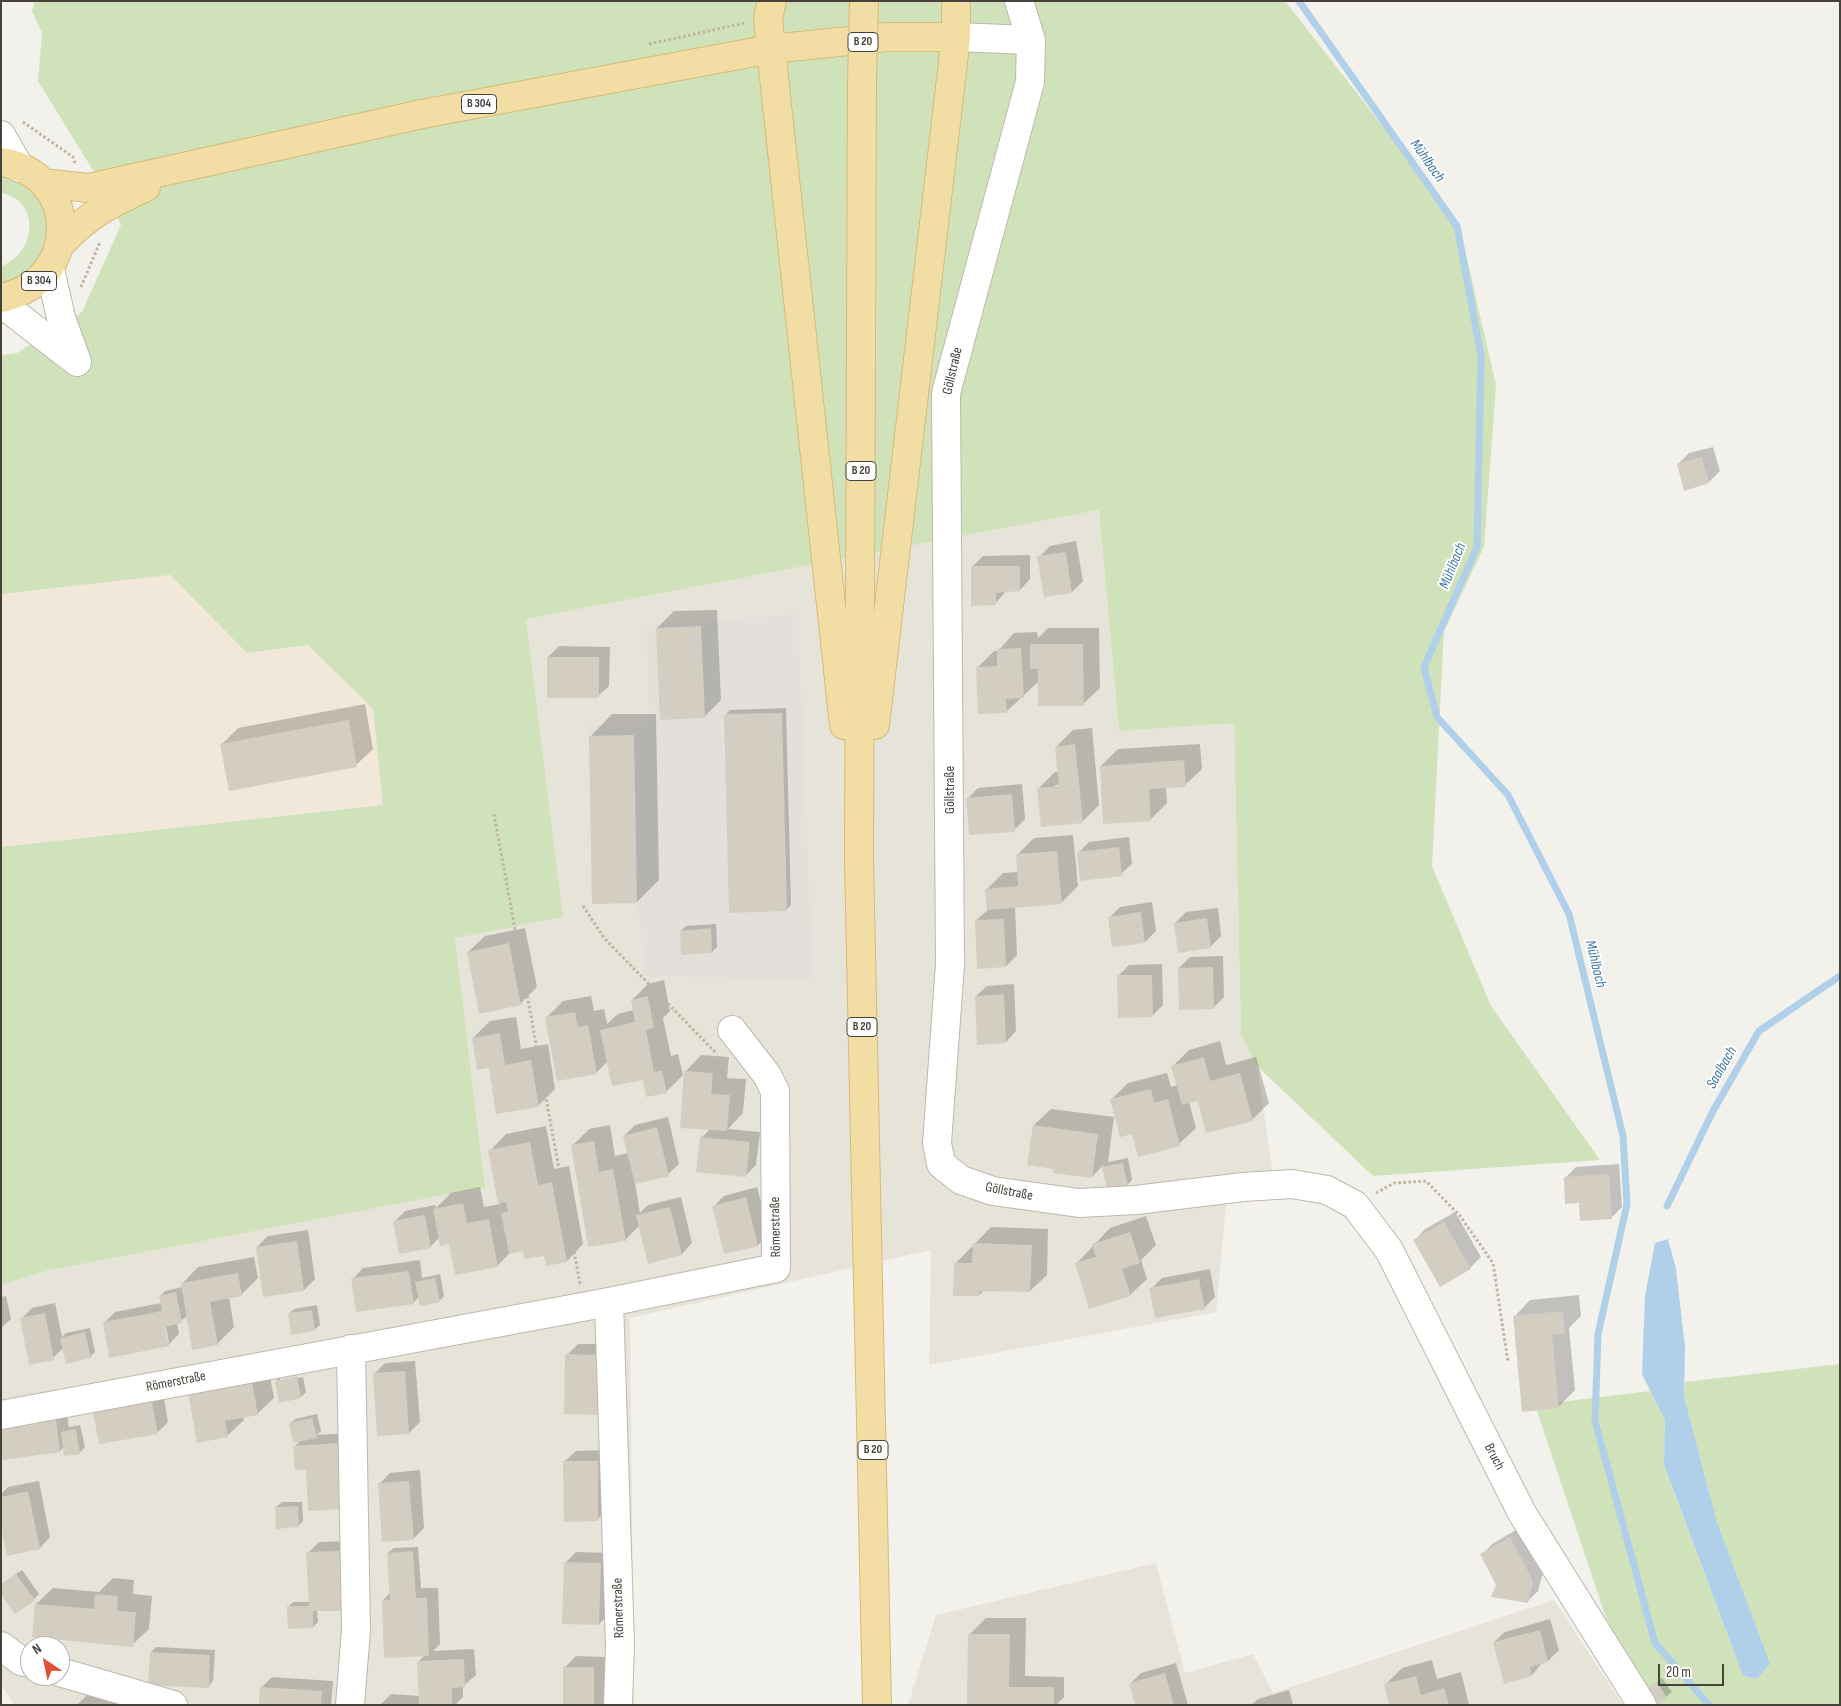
<!DOCTYPE html>
<meta charset="utf-8">
<style>
body{margin:0}
#map{position:relative;width:1841px;height:1706px;overflow:hidden;background:#f3f1eb;font-family:"Sofia Sans Condensed",sans-serif}
canvas{display:block}
.frame{position:absolute;inset:0;border:2px solid #464239;pointer-events:none}
.north{position:absolute;left:20px;top:1636px;width:50px;height:50px;box-sizing:border-box;background:#fff;border:1px solid #b5b3b0;border-radius:50%;rotate:326deg;font-size:14px;font-weight:700;line-height:20px;text-align:center;color:#464239}
.north::after{content:'';display:block;margin:auto;width:18px;height:22px;background:#e05135;clip-path:polygon(50% 0,100% 100%,50% 72%,0 100%)}
.scale{position:absolute;left:1658px;top:1664px;width:66px;height:22px;box-sizing:border-box;border:2px solid #464239;border-top:0;padding-left:6px;font-size:15px;line-height:18px;white-space:nowrap;color:#464239;-webkit-text-stroke:4px #fff;paint-order:stroke}
</style>
<div id="map">
<canvas width="1841" height="1706"></canvas>
<div class="frame"></div>
<div class="north">N</div>
<div class="scale">20 m</div>
</div>
<script>
const c = document.querySelector('canvas').getContext('2d');
c.lineJoin = 'round';
function fill(path, color) { c.fillStyle = color; c.fill(path, 'evenodd'); }
function stroke(path, color, width, dash) { c.strokeStyle = color; c.lineWidth = width; c.lineCap = dash ? 'butt' : 'round'; c.setLineDash(dash || []); c.stroke(path); }
function drawText(font, color, halo, rows, align = 'center') {
  c.font = font + ' "Sofia Sans Condensed",sans-serif'; c.lineWidth = 4; c.setLineDash([]); c.textBaseline = 'middle'; c.strokeStyle = halo; c.fillStyle = color; for (const [text, x, y, turn = 0] of rows) {
    c.save(); c.translate(x, y); c.rotate((+turn || 0) * Math.PI / 180); c.textAlign = isNaN(turn) ? turn : align; if (halo) c.strokeText(text, 0, 0); c.fillText(text, 0, 0); c.restore();
  }
}
const residential = new Path2D(`
 M1099,510L1119,731L1234,722L1241,1034L1257,1066L1273,1175L1228,1180L1216,1312L929,1365L931,1250L630,1318L634,1705H14L1,1685V1285L50,1270L485,1186L455,937L563,916L526,619ZM30,1646H60V1676H30Z
 M1156,1563L1185,1673L1253,1654L1273,1693L1554,1600L1623,1705H908L936,1615Z`);
const commercial = new Path2D(`
 M170,575L247,653L308,645L373,709L383,805L1,847V594Z`);
const industrial = new Path2D(`
 M798,614L813,980L646,976L637,903L592,904L588,726L649,724L646,625Z`);
const green = new Path2D(`
 M35,1H1285L1459,224L1496,385L1484,547L1444,631L1432,866L1491,1006L1600,1160L1373,1176L1257,1066L1241,1034L1234,723L1119,731L1099,510L526,619L563,917L455,938L485,1187L50,1270L1,1285V847L383,805L373,709L308,645L247,653L170,575L1,594V355L17,353L82,312L121,225L94,172L38,81L42,33L32,11Z
 M1,173H8L40,195L52,232L38,268L1,288V266C37,254 41,200 1,193Z
 M1840,1364V1705H1656L1607,1621L1535,1405L1650,1391L1665,1421L1664,1466L1743,1676L1757,1679L1769,1664L1717,1522L1684,1396L1685,1382Z`);
const water = new Path2D(`
 M1668,1239L1676,1269L1685,1347L1684,1396L1717,1522L1770,1664L1757,1679L1743,1676L1664,1465L1665,1421L1642,1374L1645,1296L1655,1243Z`);
const shadow = new Path2D(`
 M1713,447L1720,471L1709,482L1678,464L1689,453Z
 M1076,541L1083,581L1072,592L1045,596L1039,557L1050,546Z
 M1030,555V579L1020,590L1006,591L995,604L972,567L983,556Z
 M717,610L721,700L704,717L657,628L674,611Z
 M1048,628H1099L1100,688L1083,704L1039,681L1006,712L977,668L994,651H998L1014,633L1037,632L1038,638Z
 M559,646L610,647L609,686L598,696L548,657Z
 M365,704L373,749L356,765L221,745L238,728Z
 M786,708L791,905L786,910L725,715L730,710Z
 M612,714H656L659,880L637,902L590,737Z
 M1092,728L1099,805L1083,821L1038,789L1055,772H1059L1056,747L1073,730ZM1065,784L1055,788V785Z
 M1200,744L1202,769L1185,785L1166,787L1167,803L1150,820L1101,766L1118,749Z
 M1022,784L1025,819L1014,830L967,799L978,788Z
 M1073,835L1078,886L1061,903L1015,907L1017,955L1006,966L976,920L988,910L986,890L1003,873L1018,872L1017,855L1034,838Z
 M1129,837L1132,864L1121,874L1078,853L1089,842Z
 M1152,902L1156,931L1145,942L1113,946L1110,917L1120,907Z
 M1218,908L1221,936L1210,947L1175,923L1186,912Z
 M716,924L717,947L712,952L681,931L686,926Z
 M525,928L537,987L520,1004L468,952L485,936Z
 M1223,956L1224,997L1213,1008L1179,968L1190,957Z
 M1162,964L1163,1005L1152,1016L1118,976L1129,965Z
 M664,980L670,1011L663,1018L671,1056L678,1054L683,1075L666,1092L608,1061L596,1073L546,1018L563,1001L591,996L594,1011L604,1009L607,1024L618,1014L634,1010L632,1000L648,984Z
 M1014,984L1016,1031L1006,1042L976,996L987,986Z
 M516,1017L521,1049L548,1044L555,1089L538,1106L490,1067L473,1038L490,1021Z
 M1220,1041L1226,1065L1256,1057L1269,1103L1252,1120L1199,1099L1189,1102L1196,1128L1179,1144L1132,1132L1111,1100L1128,1083L1167,1073L1171,1087L1178,1085L1173,1066L1189,1050Z
 M701,1055L729,1057L727,1078L746,1079L743,1113L728,1129L760,1132L756,1165L745,1176L701,1138L710,1129L685,1072Z
 M1051,1109L1114,1117L1108,1162L1128,1158L1132,1180L1127,1185L1108,1189L1103,1165L1092,1177L1034,1125Z
 M668,1117L679,1164L668,1174L635,1183L640,1213L648,1205L681,1197L692,1243L682,1254L640,1225L625,1240L572,1146L589,1129L610,1125L615,1156L628,1153L624,1136L635,1125Z
 M546,1126L554,1169L569,1166L583,1244L567,1261L547,1264L545,1254L524,1250L511,1252L497,1266L440,1237L430,1247L395,1221L405,1211L435,1205L436,1208L451,1193L480,1187L484,1207L500,1204L490,1151L506,1134Z
 M1619,1164L1622,1207L1611,1218L1580,1202L1565,1178L1576,1167Z
 M757,1187L769,1234L758,1245L725,1253L714,1206L724,1196Z
 M1455,1212L1481,1257L1470,1268L1415,1240L1425,1229Z
 M1146,1216L1156,1245L1141,1260L1147,1279L1130,1295L1076,1264L1110,1228Z
 M991,1227L1048,1229L1047,1275L1030,1291L984,1290L979,1295L955,1264Z
 M308,1230L315,1279L304,1290L264,1296L257,1247L268,1236Z
 M254,1257L258,1278L241,1295L229,1297L234,1327L217,1344L188,1316L177,1323L179,1334L168,1345L104,1323L115,1312L161,1303L160,1296L165,1291L183,1287L182,1284L198,1267ZM162,1316H164L169,1343H167Z
 M420,1260L422,1278L440,1274L444,1296L439,1301L419,1297L413,1303L353,1279L363,1268Z
 M1210,1269L1215,1297L1204,1308L1151,1289L1162,1278Z
 M1579,1295L1581,1316L1569,1328L1575,1390L1558,1407L1514,1317L1530,1300Z
 M6,1296L11,1319L1,1328V1297Z
 M55,1303L62,1337L66,1333L90,1328L95,1352L90,1357L63,1348L53,1358L21,1319L32,1308Z
 M317,1305L320,1325L314,1330L289,1314L294,1309Z
 M578,1344H612L600,1414L567,1355Z
 M415,1361L420,1422L409,1433L374,1374L385,1363Z
 M268,1366L274,1398L257,1414L243,1417L244,1420L227,1436L190,1394Z
 M302,1372V1374L280,1378V1381L303,1377L306,1392L301,1397L276,1381L281,1376Z
 M163,1392L168,1422L157,1433L95,1412L106,1401Z
 M66,1408L69,1427L80,1425L85,1447L80,1452L64,1447L60,1451L4,1459L1,1425Z
 M317,1414L321,1431L317,1435L349,1433L352,1496L307,1469L294,1447L301,1440L290,1424L295,1419Z
 M608,1450V1509L597,1520L565,1461L576,1451Z
 M420,1470L424,1528L413,1539L379,1484L390,1473Z
 M39,1481L50,1537L40,1548L1,1521V1494L8,1487Z
 M282,1502H302L303,1521L298,1526L276,1507Z
 M1521,1527L1544,1569L1538,1591L1527,1602L1498,1585L1482,1555L1492,1544Z
 M351,1541L342,1609L317,1610L318,1622L313,1627L288,1607L293,1602H310L308,1553L319,1542Z
 M418,1547L421,1588H438L440,1644L433,1651L474,1649L476,1675L463,1686V1697L455,1705H380L391,1694L420,1696L418,1662L425,1655L383,1600L391,1592L388,1553L394,1548Z
 M576,1552L611,1553L610,1613L599,1624L565,1563Z
 M22,1570L39,1594L34,1599L3,1583Z
 M113,1578L134,1580L133,1594L152,1596L149,1629L132,1645L36,1604L53,1588L99,1592Z
 M986,1618H1026L1025,1676L1064,1677V1697L1056,1705H968L969,1635Z
 M1550,1619L1559,1650L1548,1661L1542,1663L1532,1675L1494,1642L1505,1632Z
 M156,1647L215,1650L213,1681L208,1687L151,1652Z
 M576,1656L605,1657L604,1705H564L565,1667Z
 M1432,1660L1437,1679L1461,1672L1469,1705H1391L1385,1685L1402,1668Z
 M1176,1663L1188,1705H1136L1130,1684L1141,1673Z
 M272,1677L333,1681L331,1705H260L261,1688Z
 M1662,1678L1672,1692L1659,1702L1649,1688Z
 M1289,1690L1293,1705H1251L1258,1699Z
 M89,1693L121,1701L120,1705H77Z`);
const stream = new Path2D(`
 M1299,1L1457,226L1481,356L1477,547L1424,667L1437,717L1508,795L1569,914L1623,1136L1627,1204L1598,1334L1595,1421L1655,1643L1709,1705
 M1667,1206L1713,1111L1759,1031L1840,976`);
const building = new Path2D(`
 M1702,457L1709,483L1684,491L1677,464Z
 M1066,552L1072,593L1044,597L1037,556Z
 M971,566H1020V591L996,593V605L971,606Z
 M701,626L705,718L660,720L656,628Z
 M1030,644H1083L1084,706H1038V669H1030Z
 M1021,648L1024,698L1006,699L1007,713L978,714L976,667L997,666V649Z
 M547,657H599V698H547Z
 M782,713L787,911L729,913L724,714Z
 M349,720L357,767L229,791L220,744Z
 M634,735L637,903L592,904L589,736Z
 M1075,744L1083,823L1041,827L1037,788L1059,786L1055,747Z
 M1184,760L1186,787L1149,789L1151,821L1103,824L1100,766Z
 M1012,794L1015,832L969,835L966,798Z
 M1119,847L1122,876L1080,881L1077,852Z
 M1057,851L1062,904L987,910L985,889L1018,886L1016,854Z
 M1141,912L1145,943L1112,947L1108,917Z
 M1207,918L1211,948L1178,953L1174,923Z
 M1004,919L1006,967L977,969L975,920Z
 M711,928L712,953L681,955L680,931Z
 M509,943L521,1005L479,1014L467,952Z
 M1213,967L1214,1009L1179,1010L1178,968Z
 M1117,975H1152L1153,1017L1118,1018Z
 M1004,994L1006,1043L977,1045L975,996Z
 M648,996L654,1028L646,1030L654,1072L662,1070L667,1093L646,1097L643,1080L612,1086L600,1030L635,1022L631,1000Z
 M575,1012L578,1027L588,1025L597,1074L557,1081L545,1017Z
 M500,1033L505,1065L531,1060L539,1107L496,1114L489,1068L477,1070L472,1038Z
 M1204,1057L1210,1081L1240,1073L1253,1121L1206,1133L1198,1101L1182,1105L1171,1066Z
 M684,1071L713,1073L711,1094L730,1095L727,1131L680,1128Z
 M1151,1089L1154,1103L1168,1099L1180,1146L1138,1157L1132,1134L1120,1137L1110,1099Z
 M1033,1125L1098,1134L1092,1178L1053,1173V1169L1027,1165Z
 M657,1127L669,1176L635,1184L623,1136Z
 M700,1137L750,1142L746,1177L696,1172Z
 M594,1141L599,1172L613,1169L626,1241L588,1247L571,1145Z
 M530,1142L538,1185L552,1182L567,1262L546,1266L544,1256L524,1259L523,1251L509,1254L501,1213L508,1212L506,1202L498,1203L488,1150Z
 M1123,1163L1128,1186L1107,1190L1102,1167Z
 M1609,1174L1612,1219L1580,1221L1579,1203L1565,1204L1564,1177Z
 M746,1197L758,1246L724,1254L712,1206Z
 M463,1203L467,1223L489,1219L498,1267L455,1275L449,1244L440,1246L433,1209Z
 M670,1207L682,1255L648,1264L636,1215Z
 M425,1215L431,1248L399,1254L393,1221Z
 M1444,1222L1471,1269L1440,1287L1413,1240Z
 M1130,1232L1140,1263L1122,1269L1131,1296L1089,1309L1075,1263L1096,1257L1092,1244Z
 M297,1241L304,1291L263,1297L256,1247Z
 M973,1243L1032,1245L1030,1292L979,1291V1296H953L954,1263H972Z
 M409,1271L414,1304L356,1312L351,1278Z
 M238,1273L242,1296L210,1302L218,1345L192,1350L181,1283Z
 M435,1278L440,1302L420,1306L415,1282Z
 M1199,1279L1205,1309L1155,1318L1149,1288Z
 M176,1292L182,1323L165,1327L169,1346L109,1358L103,1322L162,1311L159,1296Z
 M312,1310L315,1331L291,1335L288,1313Z
 M1563,1311L1565,1334L1552,1335L1559,1408L1522,1412L1513,1316Z
 M45,1313L54,1360L29,1365L20,1318Z
 M85,1332L91,1358L66,1364L60,1338Z
 M565,1354L601,1355L600,1415L564,1414Z
 M405,1371L409,1434L377,1436L373,1373Z
 M297,1376L301,1398L279,1403L275,1381Z
 M252,1382L258,1415L225,1421L228,1437L197,1443L188,1393Z
 M152,1402L158,1434L99,1444L93,1412Z
 M312,1418L317,1438L293,1443L289,1423Z
 M56,1419L60,1452L2,1460L1,1426Z
 M76,1429L80,1454L64,1456L61,1432Z
 M338,1443L342,1509L308,1511L306,1470H295L293,1446Z
 M563,1461H598V1521L564,1522Z
 M409,1481L414,1540L382,1542L378,1483Z
 M28,1491L40,1549L7,1556L1,1527V1497Z
 M298,1506L299,1527L276,1529L275,1507Z
 M1510,1537L1533,1581L1528,1603L1491,1597L1496,1585L1480,1554Z
 M340,1551L342,1611H313V1628L288,1629L287,1606H309L306,1552Z
 M413,1551L416,1598H427L429,1656L384,1658L382,1600H390L387,1553Z
 M564,1562L601,1563L599,1625L562,1624Z
 M16,1574L35,1600L15,1614L1,1595V1584Z
 M95,1594L118,1596L117,1611L136,1612L133,1647L32,1637L35,1604L94,1609Z
 M1540,1630L1548,1662L1530,1667L1532,1676L1504,1684L1493,1642Z
 M968,1634H1010L1009,1687H1054V1705H967Z
 M150,1652L210,1655L209,1688L148,1685Z
 M464,1659L465,1687L452,1688V1705H419L417,1661Z
 M563,1667H594V1705H563Z
 M1165,1673L1174,1705H1135L1129,1683Z
 M1416,1676L1421,1695L1444,1688L1449,1705H1389L1384,1684Z
 M1657,1682L1667,1698L1659,1704L1648,1688Z
 M260,1687L322,1691L321,1705H259Z`);
const path = new Path2D(`
 M649,44L745,23
 M23,122L73,157L75,163
 M81,287L100,242
 M494,814L580,1284
 M583,906L605,939L717,1054
 M1376,1193L1394,1183L1426,1181L1460,1216L1493,1263L1508,1362`);
const minor = new Path2D(`
 M1019,1L1031,40L1030,82L946,393L950,964L937,1143L941,1164L961,1180L993,1191L1079,1203L1136,1200L1243,1187L1292,1184L1327,1190L1355,1205L1389,1250L1522,1513L1642,1705
 M956,37L1031,40
 M1,135L20,168
 M50,269L61,318L77,362
 M1,303L77,362
 M609,1302L620,1645L618,1705
 M1,1415L609,1302L776,1268L775,1091L767,1075L732,1030
 M1,1646L21,1661L30,1663
 M60,1672L173,1705
 M350,1705L356,1630L351,1349`);
const major = new Path2D(`
 M772,1L768,18L771,49L844,725
 M862,83L859,859L877,1705
 M1,162C80,173 82,281 1,298
 M43,183L89,188L422,114L771,49L888,37H956
 M60,245C88,214 110,204 146,187
 M875,725L956,37V1`);
const majorBridge = new Path2D(`
 M862,83L864,1`);
const shields = [
 [863,42,30],
 [479,104,35],
 [39,281,35],
 [861,471,30],
 [862,1027,30],
 [873,1450,30]
];
const shieldNames = [
 ["B 20",863,42],
 ["B 304",479,104],
 ["B 304",39,281],
 ["B 20",861,471],
 ["B 20",862,1027],
 ["B 20",873,1450]
];
const streetNames = [
 ["Göllstraße",953,371,-77],
 ["Göllstraße",950,790,-90],
 ["Göllstraße",1009,1192,11],
 ["Römerstraße",776,1227,-91],
 ["Römerstraße",176,1382,-11],
 ["Bruch",1494,1457,63],
 ["Römerstraße",619,1608,-92]
];
const waterNames = [
 ["Mühlbach",1427,161,55],
 ["Mühlbach",1453,566,-68],
 ["Mühlbach",1595,964,76],
 ["Saalbach",1722,1068,-60]
];
fill(residential, '#e6e3d9');
fill(commercial, '#f2e8d9');
fill(industrial, '#e3e0dc');
fill(green, '#cfe2b9');
fill(water, '#afd0e8');
fill(shadow, '#0003');
stroke(stream, '#afd0e8', 7);
fill(building, '#d4cdc1');
stroke(minor, '#beb8ae', 30);
stroke(major, '#d6bb76', 30);
stroke(path, '#beb4a1', 3, [2.5, 2.5]);
stroke(minor, '#fff', 28);
stroke(major, '#f2dda4', 28);
stroke(majorBridge, '#d6bb76', 30, []);
stroke(majorBridge, '#f2dda4', 28);
for (const [x, y, w] of shields) { const box = new Path2D(); box.roundRect(x - w / 2, y - 9.5, w, 19, 4); c.fillStyle = '#fff'; c.fill(box); stroke(box, '#464239', 1); }
drawText('bold 12px', '#464239', null, shieldNames);
drawText('14px', '#464239', '#fff', streetNames);
drawText('italic 15px', '#3f79a6', '#fff', waterNames);
</script>
